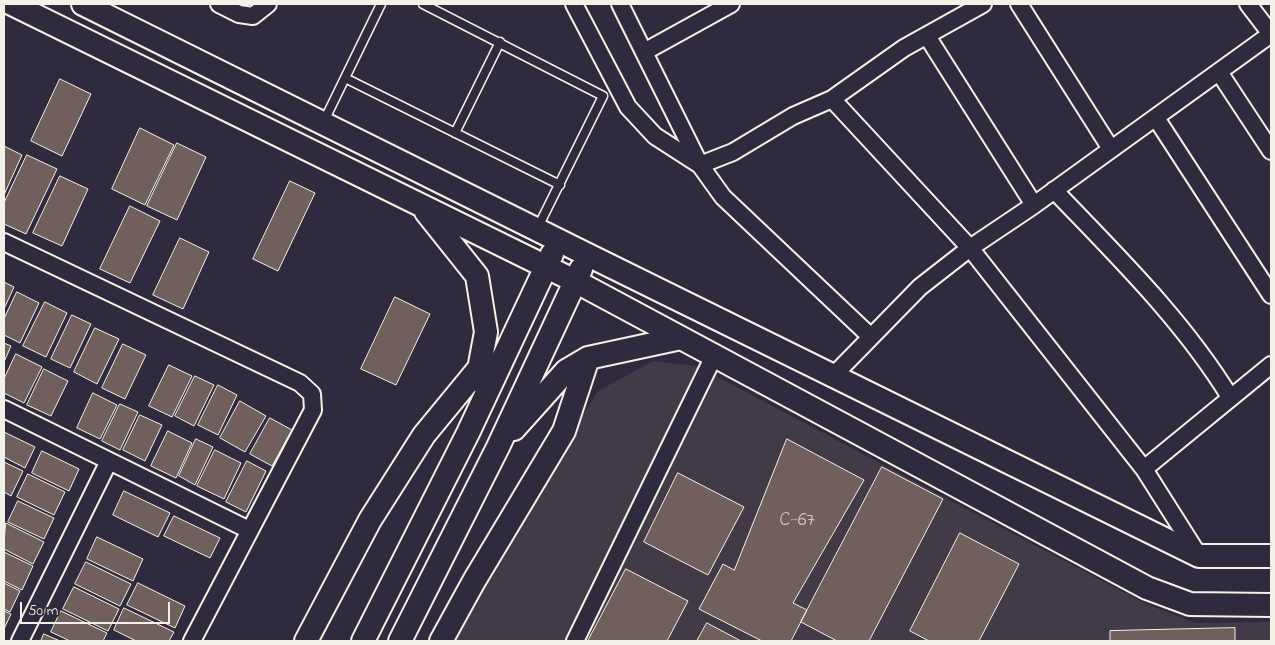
<!DOCTYPE html>
<style>
body{margin:0}
#map{position:relative;width:1275px;height:645px;overflow:hidden;background:#2f2a3d;font-family:"Indie Flower",sans-serif}
canvas{display:block}
.frame{position:absolute;inset:0;border:5px solid #f4f1e8;pointer-events:none}
.scale{position:absolute;left:20px;top:602px;width:150px;height:22px;box-sizing:border-box;border:2px solid #f4f1e8;border-top:0;padding-left:6px;font-size:15px;line-height:18px;white-space:nowrap;color:#f4f1e8;-webkit-text-stroke:4px #2f2a3d;paint-order:stroke}
</style>
<div id="map">
<canvas width="1275" height="645"></canvas>
<div class="frame"></div>
<div class="scale">50 m</div>
</div>
<script>
const c = document.querySelector('canvas').getContext('2d');
c.lineJoin = 'round';
function fill(path, color) { c.fillStyle = color; c.fill(path, 'evenodd'); }
function stroke(path, color, width, dash) { c.strokeStyle = color; c.lineWidth = width; c.lineCap = dash ? 'butt' : 'round'; c.setLineDash(dash || []); c.stroke(path); }
function drawText(font, color, halo, rows, align = 'center') {
  c.font = font + ' "Indie Flower",sans-serif'; c.lineWidth = 4.5; c.setLineDash([]); c.textBaseline = 'middle'; c.strokeStyle = halo; c.fillStyle = color; for (const [text, x, y, turn = 0] of rows) {
    c.save(); c.translate(x, y); c.rotate((+turn || 0) * Math.PI / 180); c.textAlign = isNaN(turn) ? turn : align; if (halo) c.strokeText(text, 0, 0); c.fillText(text, 0, 0); c.restore();
  }
}
const built = new Path2D(`
 M653,361L697,366L1144,603L1195,623L1271,622V641H441L598,391Z`);
const building = new Path2D(`
 M60,79L91,94L62,156L31,141Z
 M140,128L174,145L145,205L112,189Z
 M177,143L206,157L177,220L147,206Z
 M4,146L22,155L4,195Z
 M27,155L57,169L26,234L4,224V203Z
 M60,176L88,189L62,246L33,233Z
 M290,181L315,193L278,271L253,259Z
 M130,206L160,221L130,283L100,269Z
 M180,238L209,252L183,309L153,295Z
 M4,282L14,287L4,309Z
 M17,292L39,303L20,343L4,335V319Z
 M395,297L430,314L396,385L361,369Z
 M45,302L67,313L46,357L23,346Z
 M72,315L91,324L70,368L51,359Z
 M95,328L119,339L97,384L74,372Z
 M4,343L11,346L4,362Z
 M123,344L146,355L125,399L102,388Z
 M16,354L42,367L24,403L4,393V379Z
 M169,365L192,376L172,417L149,406Z
 M44,369L68,381L51,416L27,405Z
 M195,376L214,385L194,426L175,416Z
 M218,385L237,395L218,435L198,425Z
 M93,393L117,405L100,439L77,428Z
 M240,401L266,416L245,452L220,438Z
 M120,404L138,412L120,450L102,441Z
 M140,415L162,425L145,461L123,450Z
 M270,418L292,430L272,466L250,454Z
 M168,431L192,443L176,478L151,466Z
 M4,432L35,447L25,468L4,457Z
 M196,439L213,447L195,485L179,476Z
 M787,439L864,480L793,603L807,610L791,641H762L699,609L723,564L734,570Z
 M215,450L241,463L224,499L197,486Z
 M42,451L79,469L69,491L32,473Z
 M247,461L266,471L246,512L226,502Z
 M4,462L23,471L11,496L4,492Z
 M882,467L943,499L869,641H837L801,622Z
 M678,473L744,507L708,575L644,542Z
 M28,474L65,492L54,515L17,497Z
 M124,491L170,513L158,537L113,515Z
 M18,501L54,518L44,539L8,522Z
 M174,516L220,538L210,558L164,536Z
 M6,523L44,542L33,564L4,549Z
 M960,533L1019,564L979,641H929L910,631Z
 M97,537L143,559L133,581L87,559Z
 M4,552L33,566L22,590L4,581Z
 M86,562L131,584L120,606L75,584Z
 M626,569L688,601L667,641H588Z
 M4,583L20,591L10,612L4,609Z
 M138,583L185,606L175,628L127,605Z
 M74,587L119,609L108,631L63,609Z
 M124,608L174,632L169,641H136L114,630Z
 M4,611L11,614L4,629Z
 M61,611L107,633L103,641H70L51,632Z
 M707,623L741,641H697Z
 M1235,628V641H1110V631Z
 M44,634L60,641H41Z`);
const lane = new Path2D(`
 M423,4L603,96L538,227
 M345,78L560,185
 M324,121L381,4
 M455,133L500,42`);
const street = new Path2D(`
 M219,4L239,14L253,16L268,4
 M574,4L628,107L655,136L700,165L733,152L793,116L832,99L904,48L983,4
 M620,4L700,165L723,197L870,336
 M1019,4L1111,149
 M927,36L1034,205
 M644,52L731,4
 M1219,72L1271,151
 M832,99L970,248L1144,469L1199,556
 M1156,118L1271,295
 M1054,190C1117,256 1182,319 1230,397
 M4,242L300,383L312,394L313,410L192,641
 M834,375L920,287L970,248L1034,205L1271,34L1248,4
 M4,409L249,530
 M1144,469L1271,365
 M20,641L109,461
 M575,641L714,356`);
const secondary = new Path2D(`
 M12,4L575,281L1147,588L1190,604L1271,605
 M83,4L588,255L1199,556H1271
 M426,212L477,276L486,332L477,380
 M514,429L566,371L588,358L681,338
 M306,641L370,520L424,435L480,367
 M363,641L468,433L552,254
 M400,641L498,447L581,269
 M441,641L474,581L564,431L588,358`);
const numberNames = [
 ["C-67",797,522]
];
fill(built, '#423a47');
fill(building, '#705f5d');
stroke(building, '#f4f1e8', 1);
stroke(lane, '#f4f1e8', 11);
stroke(street, '#f4f1e8', 20);
stroke(secondary, '#f4f1e8', 26);
stroke(lane, '#2f2a3d', 8);
stroke(street, '#2f2a3d', 16);
stroke(secondary, '#2f2a3d', 22);
drawText('20px', '#d3ccc5', null, numberNames);
</script>
